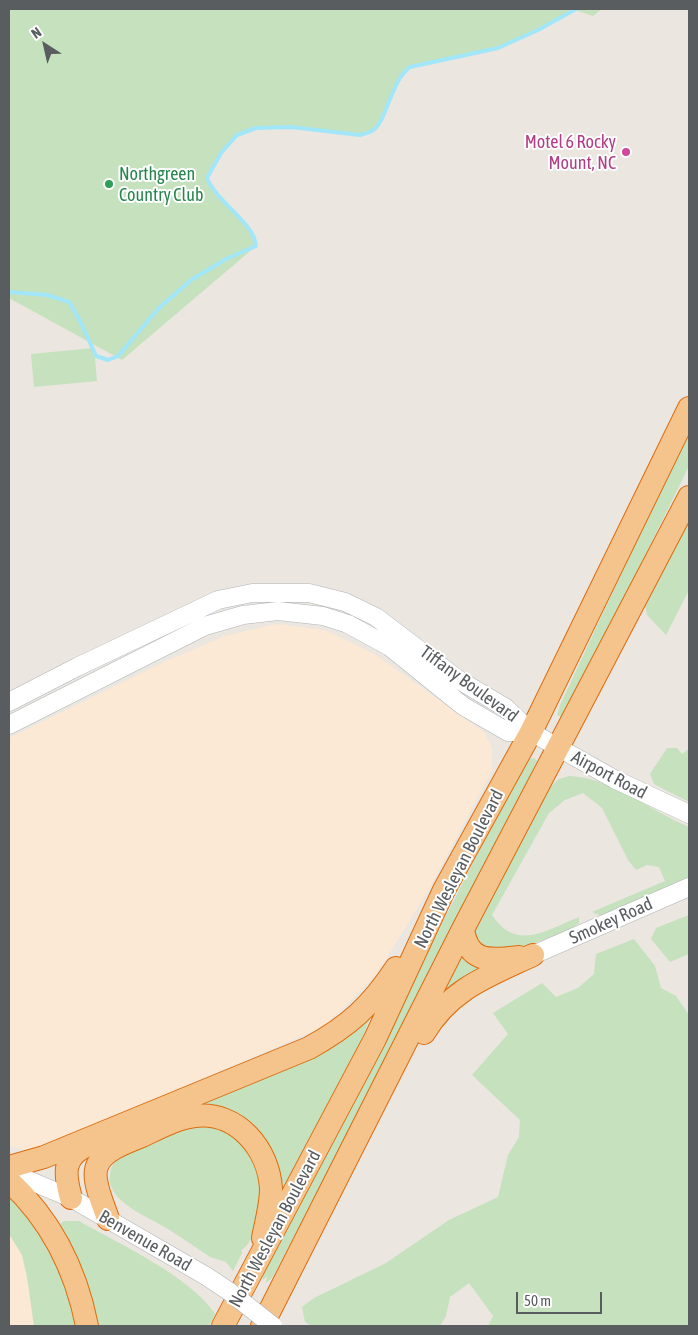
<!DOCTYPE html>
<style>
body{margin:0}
#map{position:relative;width:698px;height:1335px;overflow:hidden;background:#ebe6e0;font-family:"Asap Condensed",sans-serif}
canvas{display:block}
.frame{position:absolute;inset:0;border:10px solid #595d60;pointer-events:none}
.north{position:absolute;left:20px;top:20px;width:50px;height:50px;-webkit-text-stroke:4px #fff;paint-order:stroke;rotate:325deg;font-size:14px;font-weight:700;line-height:20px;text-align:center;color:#595d60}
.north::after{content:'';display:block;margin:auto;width:18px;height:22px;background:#595d60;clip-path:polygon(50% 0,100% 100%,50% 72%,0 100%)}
.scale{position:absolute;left:516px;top:1292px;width:86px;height:22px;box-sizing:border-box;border:2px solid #595d60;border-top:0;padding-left:6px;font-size:15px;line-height:18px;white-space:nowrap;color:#595d60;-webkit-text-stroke:4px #fff;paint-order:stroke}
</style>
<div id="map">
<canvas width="698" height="1335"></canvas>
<div class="frame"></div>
<div class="north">N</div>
<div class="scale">50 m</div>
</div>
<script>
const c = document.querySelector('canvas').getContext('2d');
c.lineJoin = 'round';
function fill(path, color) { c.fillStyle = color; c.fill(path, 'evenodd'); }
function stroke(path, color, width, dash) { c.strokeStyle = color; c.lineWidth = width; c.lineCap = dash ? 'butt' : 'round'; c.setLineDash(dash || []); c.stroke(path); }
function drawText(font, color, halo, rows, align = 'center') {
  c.font = font + ' "Asap Condensed",sans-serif'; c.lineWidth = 4; c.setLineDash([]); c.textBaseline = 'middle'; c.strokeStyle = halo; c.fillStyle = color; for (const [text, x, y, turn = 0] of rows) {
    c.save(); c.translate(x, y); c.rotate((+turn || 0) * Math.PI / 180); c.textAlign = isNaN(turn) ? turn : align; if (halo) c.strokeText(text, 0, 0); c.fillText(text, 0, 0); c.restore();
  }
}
const commercial = new Path2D(`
 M276,624L325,630L376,655L485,733L492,749V770L428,891L376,975L325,1026L33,1152L9,1146V738L166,661L225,636Z
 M9,1195L81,1326H9Z`);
const green = new Path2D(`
 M9,9H602L593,16L575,10L538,30L498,48L410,67C390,82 387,122 372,131C368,133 364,134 360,135L291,127L256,128L237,135L221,153L207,178C216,203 254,222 256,246L122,360L9,298Z
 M94,348L97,381L34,387L31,354Z
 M689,435V466L572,704L561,717L557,715L560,705L685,438Z
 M689,515V590L666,635L647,615L644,601Z
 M667,748H677L682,754L689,749V802L654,784L650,774Z
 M534,758L537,761L456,927L272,1278L266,1283L267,1276L263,1280L262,1275L518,775L529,759Z
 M569,776C613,778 650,811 689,827V879L601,916L592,912L665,881L659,867L647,865L636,870L628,860L602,808L583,793L565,800L549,813L492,915C516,952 547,930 579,917V923L567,932L514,950L482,947L473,929L550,787L559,779Z
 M689,915V954L670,962L651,939L656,928Z
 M634,939L655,966L661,988L676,996L689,1015V1326H488L493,1316L469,1283L450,1297L446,1316L440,1326H312L305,1322L302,1307L314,1298L386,1263L449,1220L498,1197L508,1155L519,1137L520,1120L472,1075L508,1034L493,1013L542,983L556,997L578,988L594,974L596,954Z
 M462,951L472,966L480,968L430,1011Z
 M371,1015L356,1055L276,1213L278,1174L204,1109L201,1098Z
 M192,1124H212L247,1144C251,1156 260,1172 261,1185C262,1201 257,1243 241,1250L242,1253L233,1271L226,1262L210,1257C196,1247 182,1238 168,1229C140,1212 86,1194 121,1153Z
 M9,1195L43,1229L81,1326H34L27,1277L22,1255L9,1234Z
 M64,1221H79C119,1244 190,1276 215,1314L209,1326H92L59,1225Z`);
const stream = new Path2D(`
 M9,292L47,295L69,302L80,321L96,356L108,360L118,356L158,309L191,280L226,259L256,246C254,222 216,202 207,178L221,153L237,135L256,128L291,127L360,135C364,134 368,133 372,131C387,122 390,82 410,67L498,48L538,30L576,9`);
const secondary = new Path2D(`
 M9,702L77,667L218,600L252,593H309L345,602L376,617L459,680L506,708L531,732L614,779L689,814
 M9,725L205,626L243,615L278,611L323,616L348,624L390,647L463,706L508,732H531
 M533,955L689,887
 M9,1172L71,1198L206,1276`);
const highway = new Path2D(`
 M463,929C468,964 491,960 519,957
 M424,1033C450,989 488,976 533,955
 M9,1167L44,1157L309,1048C349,1026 371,1006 396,968
 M9,1181C51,1220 76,1270 87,1326
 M71,1198C64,1173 62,1156 90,1144
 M108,1219C104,1205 90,1178 98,1164C105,1149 128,1142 142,1136C159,1128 177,1118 195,1116C238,1111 269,1150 271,1189C271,1205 266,1222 263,1238
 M223,1326L375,1039L444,890L531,732L689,408
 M262,1326L463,929L689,497`);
const secondaryBridge = new Path2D(`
 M206,1276L230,1292L273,1326`);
const markers = [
 [626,152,5,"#d1479c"],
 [109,184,5,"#2e9e5b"]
];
const hotelNames = [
 ["Motel 6 Rocky",616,142],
 ["Mount, NC",616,163]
];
const leisureNames = [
 ["Northgreen",119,174],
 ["Country Club",119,195]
];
const streetNames = [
 ["Tiffany Boulevard",469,684,36],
 ["Airport Road",609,775,28],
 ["North Wesleyan Boulevard",459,869,-63],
 ["Smokey Road",611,921,-24],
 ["North Wesleyan Boulevard",275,1229,-62],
 ["Benvenue Road",145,1241,30]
];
fill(commercial, '#fbe9d5');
fill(green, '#c5e1bd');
stroke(stream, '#a2e6f9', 4);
stroke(secondary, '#b0b4b7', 19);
stroke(highway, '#dc6d0f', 24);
stroke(secondary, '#fff', 18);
stroke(highway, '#f5c38c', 22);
stroke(secondaryBridge, '#b0b4b7', 19, []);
stroke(secondaryBridge, '#fff', 18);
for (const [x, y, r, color] of markers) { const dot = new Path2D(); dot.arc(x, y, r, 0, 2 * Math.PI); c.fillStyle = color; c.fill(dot); stroke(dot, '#fff', 2); }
drawText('18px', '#b23c85', '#fff', hotelNames, 'right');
drawText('18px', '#27864d', '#fff', leisureNames, 'left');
drawText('18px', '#595d60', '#fff', streetNames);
</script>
